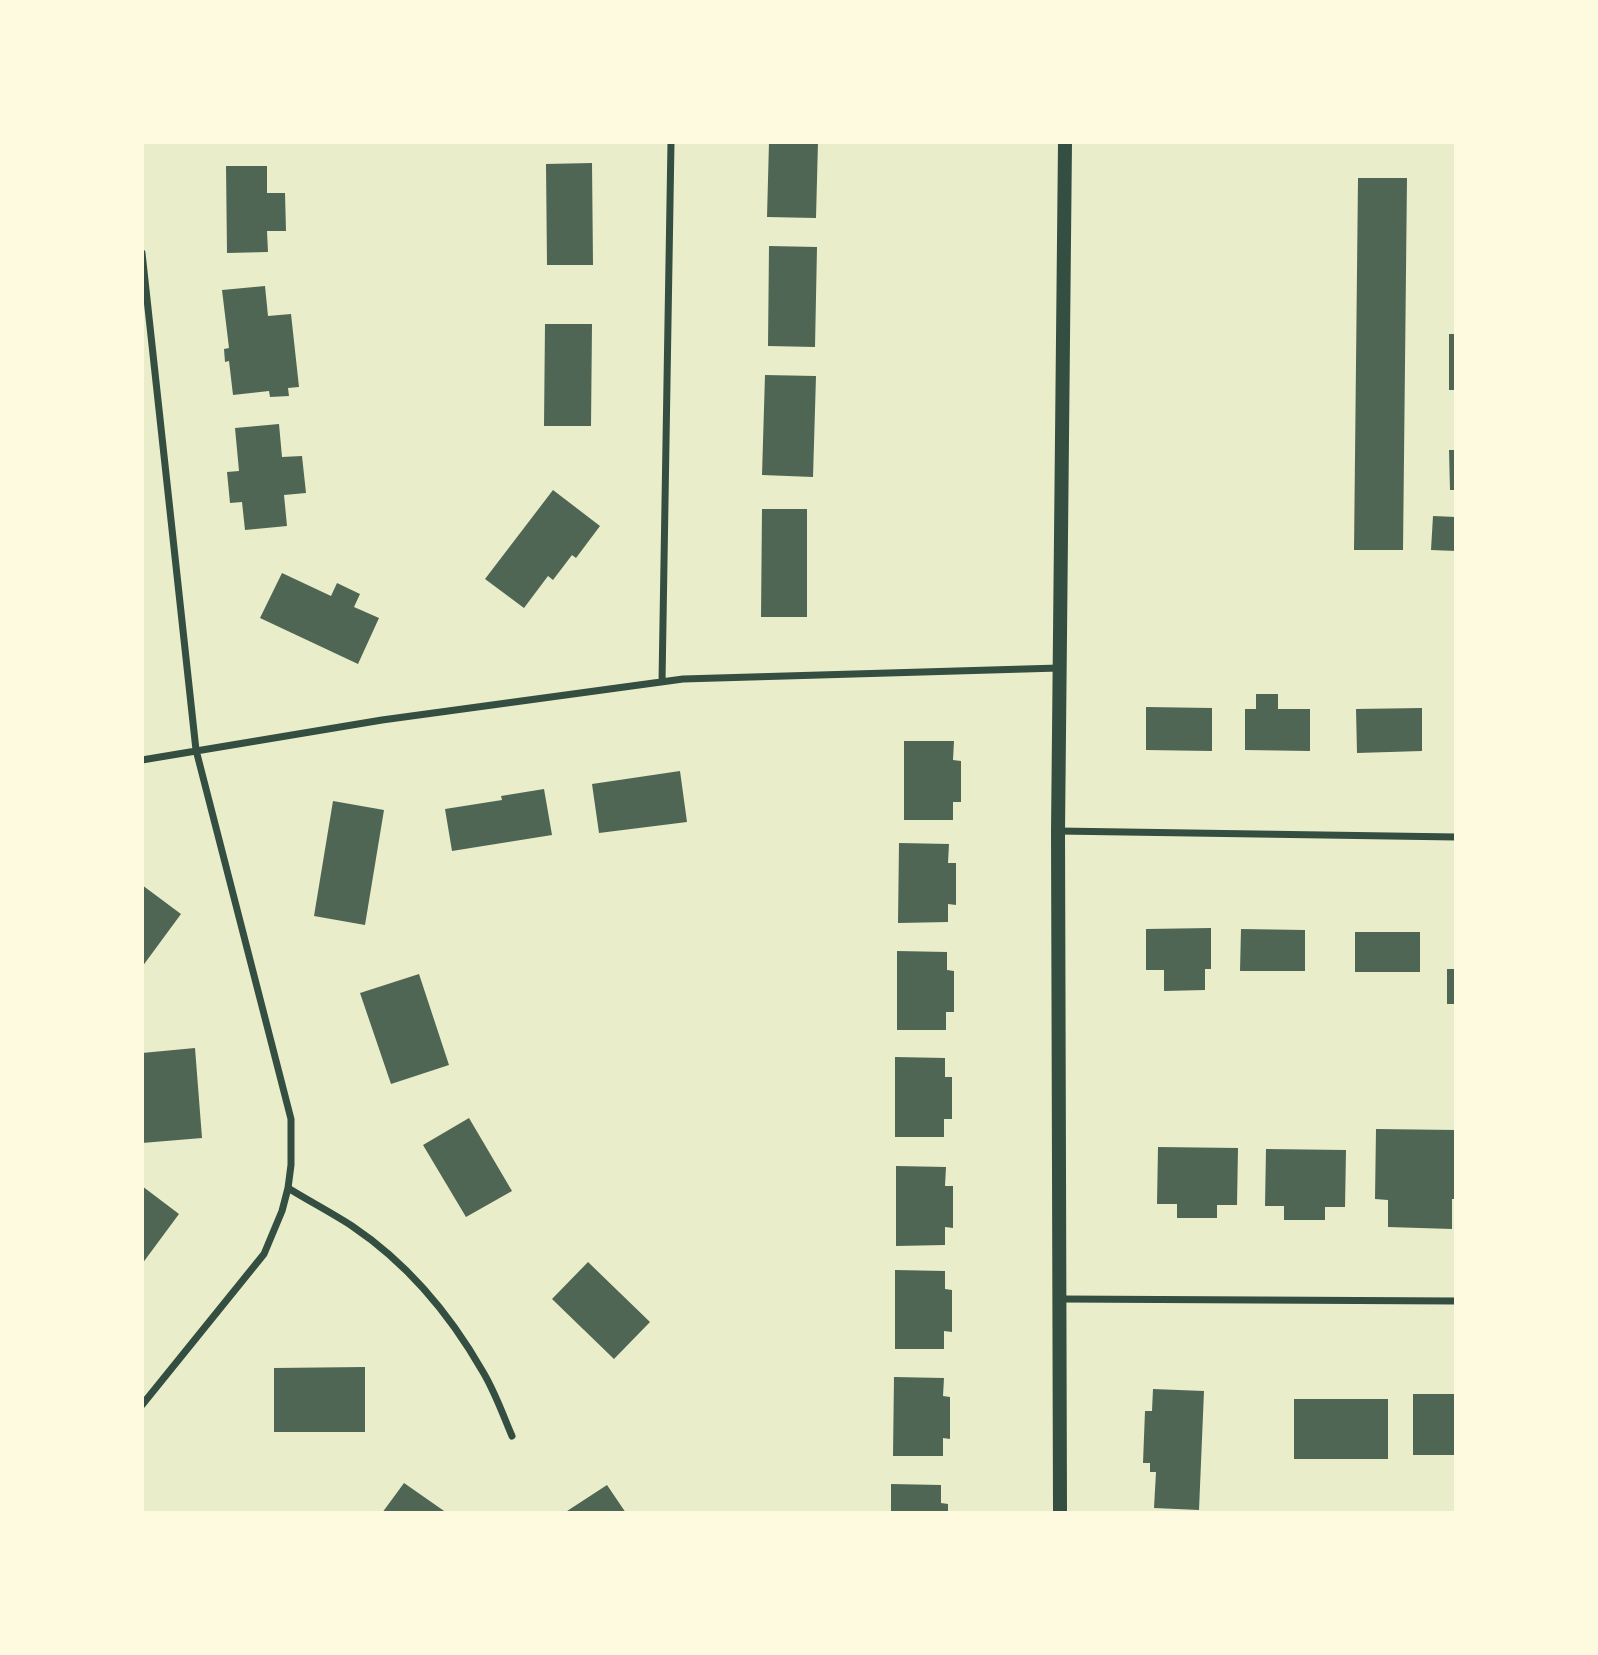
<!DOCTYPE html>
<style>
body{margin:0}
#map{position:relative;width:1598px;height:1655px;overflow:hidden;background:#e9edc9;font-family:"PT Sans Narrow",sans-serif}
canvas{display:block}
.frame{position:absolute;inset:0;border:144px solid #fefae0;pointer-events:none}
</style>
<div id="map">
<canvas width="1598" height="1655"></canvas>
<div class="frame"></div>
</div>
<script>
const c = document.querySelector('canvas').getContext('2d');
c.lineJoin = 'round';
function fill(path, color) { c.fillStyle = color; c.fill(path, 'evenodd'); }
function stroke(path, color, width, dash) { c.strokeStyle = color; c.lineWidth = width; c.lineCap = dash ? 'butt' : 'round'; c.setLineDash(dash || []); c.stroke(path); }
const building = new Path2D(`
 M769,142H818L816,218L767,217Z
 M592,163L593,265H547L546,164Z
 M226,166H267V193H285L286,231H267L268,252L227,253Z
 M1358,178H1407L1403,550H1354Z
 M769,246L817,247L815,347L768,346Z
 M265,286L268,316L291,314L299,387L288,388L289,396L270,397L269,391L233,395L229,361L225,362L224,349L229,348L222,290Z
 M545,324H592L591,426H544Z
 M1449,334H1456V390H1449Z
 M765,375L816,376L813,477L762,475Z
 M279,424L282,457L302,456L306,493L284,495L287,526L245,530L242,502L230,503L227,472L239,471L235,428Z
 M1449,450H1456V490H1450Z
 M553,490L600,526L576,558L572,555L553,580L548,576L524,608L485,579Z
 M762,509H807V617H761Z
 M1433,516L1456,517V551L1431,550Z
 M282,573L331,596L337,583L360,594L354,607L379,618L358,664L260,618Z
 M1256,694H1278V709H1310V751L1245,750V709H1256Z
 M1146,707L1212,708V751L1146,750Z
 M1422,708V751L1357,753L1356,709Z
 M904,741H954L953,760L961,761V802H953V820H904Z
 M680,771L687,822L599,833L592,784Z
 M544,789L552,835L452,851L445,809L502,800L501,796Z
 M333,801L384,810L365,925L314,916Z
 M899,843L949,844L948,863H956V905L948,904V922L898,923Z
 M142,885L181,914L142,967Z
 M1211,928V969H1205V990L1164,991V970H1146V929Z
 M1241,929L1305,930V971H1240Z
 M1355,932H1420V972H1355Z
 M897,951L947,952V970L954,971V1012H946V1030H897Z
 M1447,969H1456V1004H1447Z
 M419,974L449,1065L391,1084L360,993Z
 M195,1048L202,1138L142,1143V1053Z
 M895,1057L945,1058V1077H952V1119H944V1137H895Z
 M469,1118L512,1191L466,1217L423,1145Z
 M1376,1129L1456,1130V1199H1452V1229L1388,1227V1200L1375,1199Z
 M1158,1147L1238,1148L1237,1205H1217V1218H1177V1204H1157Z
 M1266,1149L1346,1150L1345,1207H1325V1220H1284V1206H1265Z
 M896,1166L946,1167L945,1186H953V1228L945,1227V1245L896,1246Z
 M142,1186L179,1214L142,1264Z
 M588,1262L650,1322L614,1359L552,1299Z
 M895,1270L945,1271V1289L952,1290V1332L944,1331V1349H895Z
 M365,1367V1432H274V1368Z
 M894,1377L944,1378L943,1396L950,1397V1439L943,1438V1456H893Z
 M1153,1389L1204,1391L1199,1510L1154,1508L1156,1472H1150V1463H1143L1145,1411H1152Z
 M1413,1394H1456V1455H1413Z
 M1294,1399H1388V1459H1294Z
 M404,1483L447,1513H382Z
 M891,1484L941,1485V1503L948,1504V1513H891Z
 M607,1485L626,1513H564Z`);
const minor = new Path2D(`
 M142,253L196,750L291,1119V1165L288,1188L282,1211L264,1254L142,1405
 M662,682L671,142
 M142,760L382,720L683,679L1059,668
 M1058,831L1456,837
 M288,1188C309,1201 332,1213 352,1226C407,1263 451,1316 483,1372C495,1392 503,1415 512,1436
 M1061,1299L1456,1301`);
const secondary = new Path2D(`
 M1060,1513L1058,831L1065,142`);
fill(building, '#4f6655');
stroke(minor, '#344e41', 7);
stroke(secondary, '#344e41', 14);
</script>
